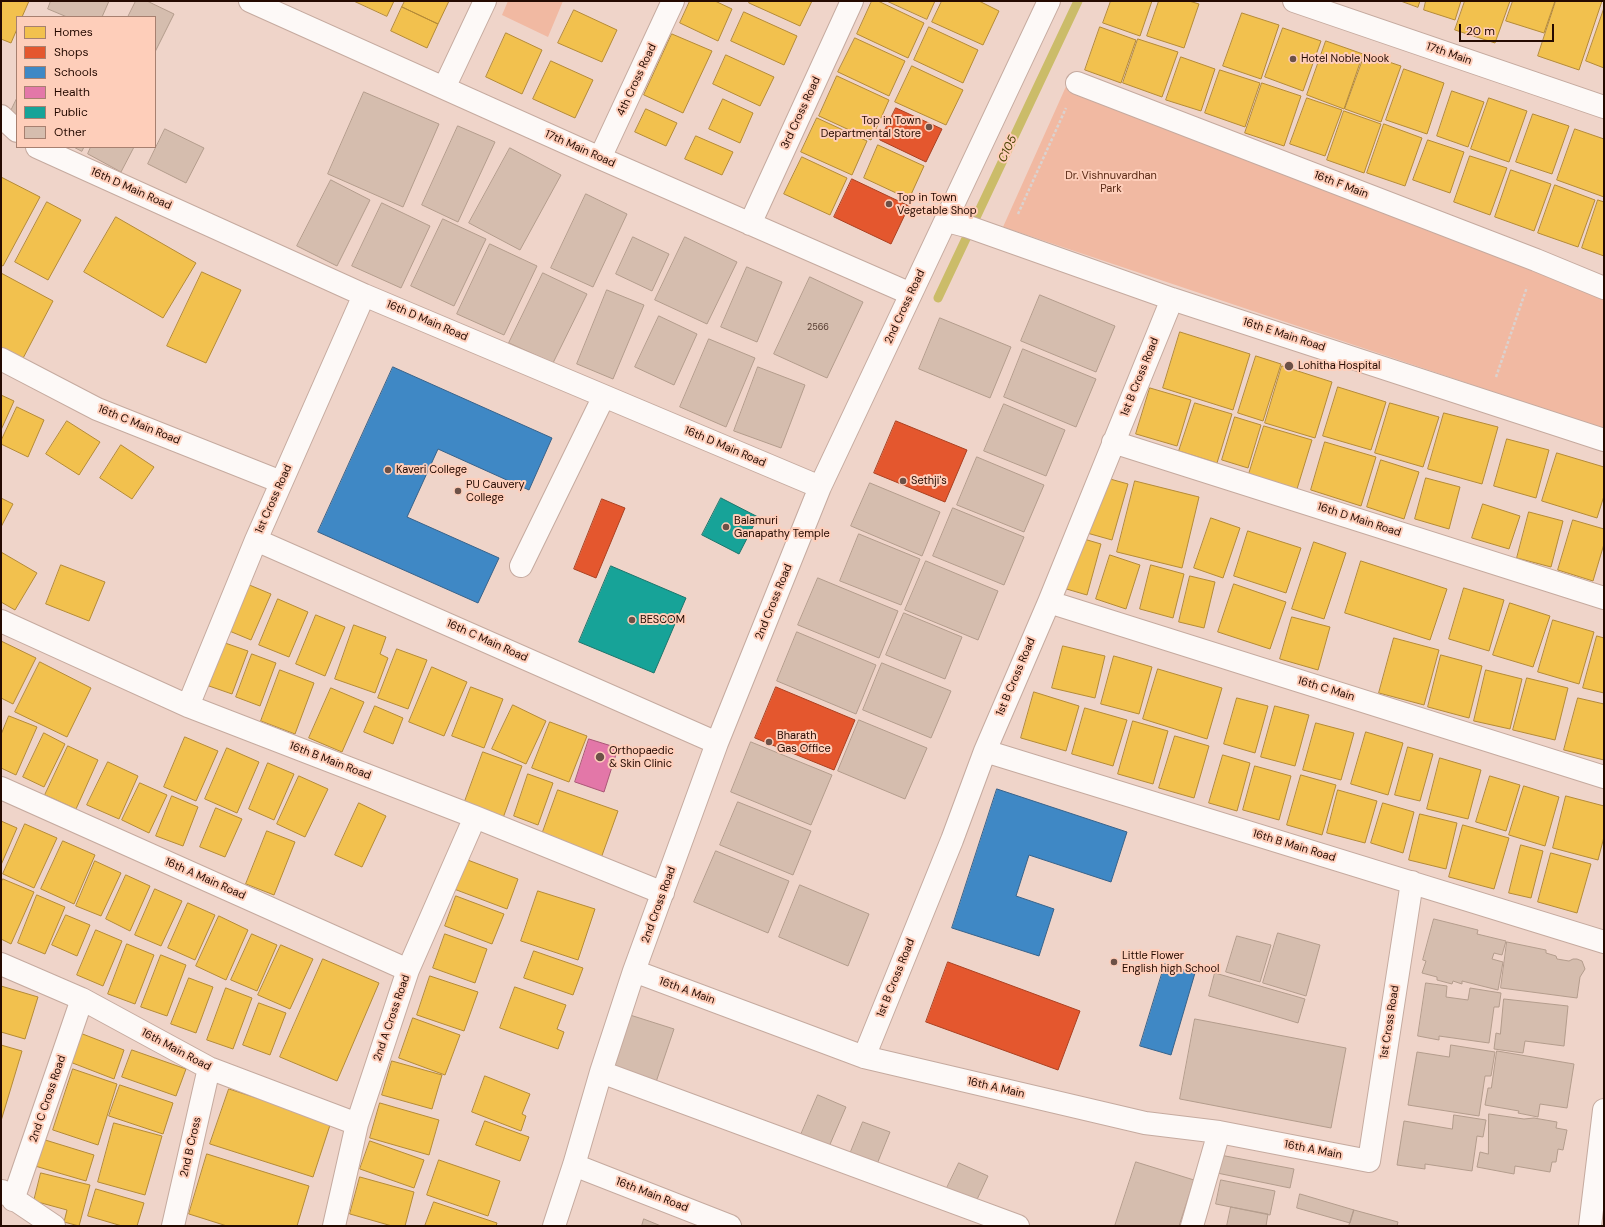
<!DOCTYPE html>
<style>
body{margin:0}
#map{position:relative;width:1605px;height:1227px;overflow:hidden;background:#efd4c9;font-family:"DM Sans",sans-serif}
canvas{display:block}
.frame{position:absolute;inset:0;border:2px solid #250a01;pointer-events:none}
.legend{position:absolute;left:16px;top:16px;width:140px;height:132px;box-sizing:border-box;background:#feceba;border:1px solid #a78070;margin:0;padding:5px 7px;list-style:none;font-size:12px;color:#250a01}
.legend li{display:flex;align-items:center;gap:8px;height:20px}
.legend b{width:20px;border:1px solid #a78070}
.scale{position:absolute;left:1459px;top:24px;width:95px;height:18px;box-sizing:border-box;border:2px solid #250a01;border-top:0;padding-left:5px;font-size:12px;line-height:14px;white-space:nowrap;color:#250a01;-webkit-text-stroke:3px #feceba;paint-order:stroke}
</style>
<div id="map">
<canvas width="1605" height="1227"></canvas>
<div class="frame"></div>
<ul class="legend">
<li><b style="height:11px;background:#f2c14e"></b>Homes</li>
<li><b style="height:11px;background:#e4572e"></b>Shops</li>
<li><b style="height:11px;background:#3f88c5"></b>Schools</li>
<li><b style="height:11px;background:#e377a8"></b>Health</li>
<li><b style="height:11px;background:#17a398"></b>Public</li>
<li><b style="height:11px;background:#d5bdae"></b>Other</li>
</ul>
<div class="scale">20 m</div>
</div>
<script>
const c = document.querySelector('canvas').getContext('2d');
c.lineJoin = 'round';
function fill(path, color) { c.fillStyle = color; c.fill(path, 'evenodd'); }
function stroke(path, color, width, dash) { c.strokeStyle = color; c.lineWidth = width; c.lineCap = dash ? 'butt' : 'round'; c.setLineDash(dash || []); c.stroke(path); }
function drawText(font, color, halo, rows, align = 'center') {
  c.font = font + ' "DM Sans",sans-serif'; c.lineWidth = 4; c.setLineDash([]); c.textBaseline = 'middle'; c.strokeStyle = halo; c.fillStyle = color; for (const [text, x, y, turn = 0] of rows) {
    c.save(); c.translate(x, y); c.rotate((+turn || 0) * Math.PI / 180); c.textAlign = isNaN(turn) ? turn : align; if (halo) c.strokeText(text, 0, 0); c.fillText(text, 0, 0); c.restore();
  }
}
const green = new Path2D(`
 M508,1H563L548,37L502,15Z
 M1068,82L1604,300V429L1003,227Z`);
const homes = new Path2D(`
 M1,1H29L22,17H17V29L11,43L1,39Z
 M354,1H394L387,16Z
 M405,1H449L438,24L402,7Z
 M690,1H715L732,9L718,41L680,23Z
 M750,1H812L800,26L749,3Z
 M872,1H878L924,23L908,58L857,34Z
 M887,1H935L927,19Z
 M942,1H979L999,11L983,45L932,22Z
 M1111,1H1152L1140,36L1103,23Z
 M1159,1H1189L1199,4L1184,48L1147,36Z
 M1401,1H1420L1418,7Z
 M1426,1H1461L1455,20L1424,10Z
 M1465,1H1510L1495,43L1455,30Z
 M1513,1H1555L1544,33L1506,21Z
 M1556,1H1602L1579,70L1538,56Z
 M402,7L438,24L427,48L391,31Z
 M1604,8V68L1586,61Z
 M574,10L617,30L602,62L558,43Z
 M744,12L797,36L784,65L731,41Z
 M1242,13L1279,25L1261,79L1223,66Z
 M929,27L978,50L963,83L914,60Z
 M1100,27L1136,40L1121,83L1085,70Z
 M1283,28L1321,41L1303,91L1265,77Z
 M506,33L542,50L522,94L486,77Z
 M672,34L712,51L683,113L644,95Z
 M855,38L905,61L889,96L838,72Z
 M1138,39L1178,52L1162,97L1123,83Z
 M1326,41L1363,54L1344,109L1307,95Z
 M1365,54L1401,66L1381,122L1345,109Z
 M726,55L774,77L760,106L713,84Z
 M1181,57L1215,69L1201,111L1166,100Z
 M551,61L593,80L575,118L533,99Z
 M912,66L963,90L946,125L895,102Z
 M1404,69L1444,83L1427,134L1386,120Z
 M1220,70L1260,83L1245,127L1205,113Z
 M837,76L889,100L871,140L819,116Z
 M1262,83L1301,96L1284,146L1245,133Z
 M1452,91L1484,102L1468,147L1437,136Z
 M1307,98L1342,110L1325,156L1290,144Z
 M1489,98L1527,111L1509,162L1471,149Z
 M723,99L753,113L740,143L709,129Z
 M646,109L677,123L666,146L635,132Z
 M1344,111L1381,124L1364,173L1327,160Z
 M1533,114L1569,126L1552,174L1516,162Z
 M817,118L867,141L852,175L801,152Z
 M1384,124L1422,138L1405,186L1367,173Z
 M1575,129L1604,139V197L1557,180Z
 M696,136L733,152L722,175L685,159Z
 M1428,140L1464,152L1450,193L1413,180Z
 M878,145L924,166L909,199L864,178Z
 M1470,156L1507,168L1490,215L1454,202Z
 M802,157L847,178L830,215L784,194Z
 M1511,170L1551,184L1534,231L1495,217Z
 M1,177L40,197L3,266L1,265Z
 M1555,185L1595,200L1578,247L1538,233Z
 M1598,200L1604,202V256L1582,248Z
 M47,202L81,220L48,280L15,262Z
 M116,217L196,263L163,318L84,272Z
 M202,272L241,290L206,363L167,346Z
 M1,273L53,301L20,364L1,354Z
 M1180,332L1250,354L1233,410L1163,388Z
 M1256,356L1281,364L1263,421L1238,413Z
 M1282,366L1332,382L1315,438L1265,423Z
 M1338,387L1386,402L1371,450L1323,436Z
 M1150,388L1191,400L1177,446L1136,434Z
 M1,395L14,401L1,430Z
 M1195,403L1232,414L1217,463L1179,451Z
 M1390,403L1439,417L1423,467L1375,453Z
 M17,407L44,420L28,457L1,444V441Z
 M1444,413L1498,427L1482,484L1428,469Z
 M1235,417L1261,425L1248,468L1222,460Z
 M67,421L100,442L79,475L46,454Z
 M1264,426L1312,440L1297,489L1249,474Z
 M1507,439L1549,450L1536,498L1494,486Z
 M1325,442L1376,457L1361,506L1311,490Z
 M121,445L154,467L132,499L100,478Z
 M1557,453L1604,467V496L1597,518L1542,501Z
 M1381,460L1419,472L1404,519L1367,507Z
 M1103,477L1128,484L1112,540L1087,533Z
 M1426,478L1460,487L1449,529L1415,519Z
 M1135,481L1199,497L1182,568L1117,552Z
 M1,498L13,504L1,527Z
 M1483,504L1520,516L1509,549L1472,538Z
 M1529,512L1563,521L1551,567L1517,558Z
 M1211,518L1240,528L1223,578L1194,568Z
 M1573,520L1604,529V544L1593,581L1558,570Z
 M1248,531L1301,548L1286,593L1234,576Z
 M1077,537L1101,544L1087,595L1063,588Z
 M1314,542L1346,553L1324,619L1292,609Z
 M1,552L37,573L15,610L1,602Z
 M1110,555L1140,565L1126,609L1096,599Z
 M1361,561L1447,589L1430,640L1345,613Z
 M61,565L105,582L89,621L46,604Z
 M1151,565L1184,574L1173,618L1140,609Z
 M1190,576L1215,582L1204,628L1179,622Z
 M247,584L271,594L251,640L227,630Z
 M1234,584L1286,602L1270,649L1218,632Z
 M1464,588L1504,600L1489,651L1449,639Z
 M278,599L308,612L289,657L259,645Z
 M1510,603L1550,616L1533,667L1493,655Z
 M316,615L345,627L325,676L296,664Z
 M1292,617L1330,627L1318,670L1280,659Z
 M1553,620L1594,632L1579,684L1538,672Z
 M354,625L386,637L380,654L388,658L375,693L335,679Z
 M1597,636L1604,638V693L1583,688Z
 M1394,638L1439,650L1424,705L1379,693Z
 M1,641L36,658L13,704L1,698Z
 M225,643L248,651L232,694L209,686Z
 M1063,646L1105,656L1095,698L1052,688Z
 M397,649L427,660L408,709L378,698Z
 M252,654L276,663L260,706L236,697Z
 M1441,655L1482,666L1469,718L1428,707Z
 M1114,656L1152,667L1139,714L1101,704Z
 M40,662L91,688L67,737L15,712Z
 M432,667L467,682L444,736L409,722Z
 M1158,669L1222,688L1207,739L1143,719Z
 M280,670L314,683L295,734L261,721Z
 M1486,670L1522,679L1510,729L1474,721Z
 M1527,678L1568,688L1555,740L1513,730Z
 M471,687L503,699L484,748L452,736Z
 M331,688L364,702L342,752L309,738Z
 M1034,692L1079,706L1066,751L1021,738Z
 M1237,698L1268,706L1255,753L1224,744Z
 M1578,698L1604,704V760L1564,750Z
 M513,705L546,721L526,764L492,749Z
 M375,706L403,718L393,744L364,732Z
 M1275,706L1309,715L1295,766L1261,757Z
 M1085,708L1127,720L1113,766L1072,754Z
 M9,716L37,727L16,775L1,768V735Z
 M1133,721L1168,731L1153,784L1118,774Z
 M550,722L587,736L569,782L532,768Z
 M1316,723L1354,733L1341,780L1303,770Z
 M1366,732L1403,743L1388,795L1351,784Z
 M44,733L65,744L44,787L23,777Z
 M1175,736L1209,746L1194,798L1159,788Z
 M185,737L218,751L196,801L164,787Z
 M68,746L98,760L76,809L45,795Z
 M1408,747L1433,754L1420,801L1395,795Z
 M227,748L259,762L237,813L205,799Z
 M483,752L522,766L503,818L464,804Z
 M1223,755L1250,763L1237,811L1209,803Z
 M1440,758L1481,770L1468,819L1427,809Z
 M108,762L138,776L119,819L87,805Z
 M268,763L294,774L274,820L249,809Z
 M1255,766L1291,776L1279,820L1243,810Z
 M528,774L553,783L538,825L514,816Z
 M1301,775L1336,785L1322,835L1287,825Z
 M299,776L328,789L305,837L277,824Z
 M1490,776L1520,785L1506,831L1476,822Z
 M140,783L167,795L149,833L122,820Z
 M1524,786L1559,797L1545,846L1509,835Z
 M558,790L618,811L600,861L540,840Z
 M1338,790L1377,801L1365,843L1327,833Z
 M172,796L198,807L183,846L156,836Z
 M1566,796L1604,806V837L1598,860L1553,848Z
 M359,803L386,816L362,867L335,855Z
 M1383,803L1414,812L1403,853L1371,843Z
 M216,808L242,819L225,857L200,847Z
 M1420,814L1457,823L1446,869L1409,860Z
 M1,821L17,828L1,865Z
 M25,824L57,838L34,888L3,874Z
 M1463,825L1509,838L1494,889L1449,877Z
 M267,831L295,842L274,895L246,884Z
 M63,841L95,855L74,904L41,889Z
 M1521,845L1543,851L1531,898L1509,893Z
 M1551,853L1591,864L1577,913L1538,902Z
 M465,859L518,879L507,909L454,889Z
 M95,861L121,873L101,916L76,906Z
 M126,875L150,886L130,931L106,919Z
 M3,879L34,892L11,944L1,939V883Z
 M155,889L182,901L161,946L135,935Z
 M538,891L595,909L578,960L521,941Z
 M37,895L65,907L45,954L18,943Z
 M456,896L504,914L492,944L445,926Z
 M188,903L215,915L195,960L168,948Z
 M66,915L90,925L77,956L52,945Z
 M219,916L248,930L226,980L196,966Z
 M96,930L122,941L103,986L77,975Z
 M252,934L277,945L257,991L231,980Z
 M445,934L487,949L475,983L433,968Z
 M127,944L154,955L135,1004L108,994Z
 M281,945L313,959L290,1009L258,995Z
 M534,951L583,968L573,995L524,978Z
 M161,955L186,965L167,1016L141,1007Z
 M323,959L379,983L337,1081L280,1057Z
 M430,976L478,992L464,1031L417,1015Z
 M189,978L213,987L196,1033L171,1024Z
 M1,986L38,997L25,1039L1,1032Z
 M515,987L566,1005L557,1029L564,1032L558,1049L500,1028Z
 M226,988L252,998L233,1049L207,1040Z
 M259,1003L286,1013L270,1055L243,1045Z
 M413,1018L460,1035L445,1075L399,1058Z
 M80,1033L124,1050L114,1079L70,1062Z
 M1,1045L22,1051L1,1121Z
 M132,1050L186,1069L176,1096L122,1077Z
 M392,1061L442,1075L432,1109L382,1095Z
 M73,1069L117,1084L98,1145L53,1130Z
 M485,1076L530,1094L522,1114L526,1116L521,1131L472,1112Z
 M120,1085L173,1103L163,1134L109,1116Z
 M229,1089L331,1122L313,1177L210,1144Z
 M380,1103L439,1120L429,1155L370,1138Z
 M485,1121L529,1137L520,1161L476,1145Z
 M114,1123L162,1136L145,1195L98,1182Z
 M42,1139L94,1155L86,1181L35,1166Z
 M370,1141L424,1160L414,1188L360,1169Z
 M207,1154L309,1186L297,1226H227L189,1214Z
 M439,1160L500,1181L488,1216L427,1195Z
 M41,1173L90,1185L79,1226L64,1222L67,1210L34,1201Z
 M360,1177L414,1192L405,1226H392L350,1214Z
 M96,1189L144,1203L137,1226H122L88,1216Z
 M434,1202L497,1223L496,1226H425Z`);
const shops = new Path2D(`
 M896,108L942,129L926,162L880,140Z
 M852,179L909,206L891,244L834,217Z
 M896,421L967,450L945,502L874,473Z
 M602,499L625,508L596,578L574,569Z
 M776,687L855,720L834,770L755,738Z
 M948,962L1080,1011L1058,1070L926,1022Z`);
const schools = new Path2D(`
 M393,367L552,438L529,490L438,449L407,517L499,558L478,603L318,532Z
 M997,789L1127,832L1111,882L1029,855L1016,896L1054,909L1039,956L952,928Z
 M1165,964L1195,973L1171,1055L1140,1046Z`);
const health = new Path2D(`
 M589,739L618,748L604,792L575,782Z`);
const public = new Path2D(`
 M721,498L758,517L739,554L702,535Z
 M611,566L686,598L654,673L579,642Z`);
const stream = new Path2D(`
 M938,298L1078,1`);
const building = new Path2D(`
 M51,1H109L102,17H67L48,9Z
 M136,1H147L174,14L155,52V17H128Z
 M364,92L439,124L403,207L328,174Z
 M17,98V119L9,115Z
 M458,126L495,142L458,222L422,205Z
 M165,129L204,148L186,183L148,164Z
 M74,147H84L82,151Z
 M91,147H134L121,172L88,154Z
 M510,148L561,175L520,250L469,223Z
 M331,180L370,200L337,266L297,246Z
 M586,194L627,214L593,287L551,268Z
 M382,203L430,226L401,288L352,266Z
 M443,219L486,239L454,306L411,286Z
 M633,237L669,254L652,291L616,274Z
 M685,237L737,262L707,324L655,300Z
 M490,244L537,266L504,335L457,314Z
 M747,267L782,282L757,342L721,327Z
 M543,273L587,294L553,363L509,343Z
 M810,277L863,302L827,378L774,354Z
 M607,290L644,305L613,379L577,364Z
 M1040,295L1115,326L1096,372L1021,341Z
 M659,316L697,334L674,385L635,367Z
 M940,318L1011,347L990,398L919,369Z
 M709,339L755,358L726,427L680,407Z
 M1023,349L1096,379L1076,427L1004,397Z
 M758,367L805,385L781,448L734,431Z
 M1004,404L1065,430L1046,476L984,451Z
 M977,457L1044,485L1024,532L957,505Z
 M870,483L940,512L922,556L851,526Z
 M953,508L1024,537L1004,585L933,556Z
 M859,534L920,559L901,605L840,581Z
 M926,561L998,591L978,640L905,610Z
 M818,578L898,611L879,658L798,625Z
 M904,613L962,637L945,679L886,655Z
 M797,632L876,665L856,714L777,681Z
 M882,663L951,691L931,738L863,710Z
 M859,720L927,748L905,799L838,771Z
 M751,742L832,775L811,825L731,792Z
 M738,802L811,831L793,875L720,845Z
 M716,851L789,881L768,933L694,902Z
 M800,885L869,914L848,966L779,937Z
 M1434,919L1478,930L1477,934L1506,941L1502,955L1494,953L1492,959L1503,962L1498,990L1462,981V984L1453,981L1452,984L1437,980V977L1422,973L1426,961L1423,960Z
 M1278,933L1320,945L1306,996L1263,983Z
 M1237,936L1271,945L1260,982L1226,972Z
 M1507,942L1546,950V953L1556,956L1557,959L1569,961L1573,959H1577L1582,961L1585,969L1580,977L1577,998L1501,988Z
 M1215,973L1305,999L1298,1023L1209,996Z
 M1426,983L1447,986L1446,997L1468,1000L1470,988L1501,993L1499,1007H1494L1489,1043L1439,1036V1040L1418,1036Z
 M1504,999L1568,1006L1564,1046L1525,1041L1523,1053L1494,1049L1496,1033L1500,1034Z
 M630,1015L674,1029L654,1088L611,1074Z
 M1195,1019L1346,1048L1331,1128L1180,1099Z
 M1451,1045L1495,1052L1491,1076H1485L1479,1116L1408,1105L1417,1052L1449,1057Z
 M1497,1051L1574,1064L1567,1108L1540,1104L1538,1117L1518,1113L1519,1111L1485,1105L1488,1088H1491Z
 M818,1095L846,1107L828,1149L800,1137Z
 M1489,1114L1524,1119L1534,1118L1557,1122L1556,1128L1567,1130L1563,1150L1558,1149L1556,1162H1552L1550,1172L1515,1166L1514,1174L1477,1167L1480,1152L1488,1154Z
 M1454,1115L1486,1120L1483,1137L1477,1136L1472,1171L1425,1164V1169L1397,1165L1404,1121L1452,1129Z
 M863,1122L890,1132L875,1169L848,1159Z
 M1220,1155L1294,1169L1290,1188L1217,1173Z
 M1136,1162L1194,1180L1179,1226H1115Z
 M959,1163L988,1176L974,1206L945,1192Z
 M1221,1180L1275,1191L1270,1215L1216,1204Z
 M1300,1194L1354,1210L1350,1223L1297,1208Z
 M1231,1207L1268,1214L1266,1226H1227Z
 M1354,1210L1398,1222L1397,1226H1349Z
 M644,1219L661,1226H642Z`);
const path = new Path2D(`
 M1018,214L1066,108
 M1496,377L1527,287`);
const minor = new Path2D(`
 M250,1L600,158L911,294
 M1294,1L1604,107
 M1077,83L1536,260L1604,288
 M444,88L485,1
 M1,116L17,131
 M37,147L364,295L820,487
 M600,158L673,1
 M947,221L966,226L1172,299L1604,440
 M750,224L852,1
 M1,359L97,409L281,482
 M1113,442L1604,598
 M256,540L717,743
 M521,566L604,396
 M1049,602L1604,777
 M1,621L188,706L475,817L663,893
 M188,706L256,540L364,295
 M985,751L1604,942
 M1,788L408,970
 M1,964L82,999L209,1068L357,1124
 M634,971L864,1057L1145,1123L1219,1132L1369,1161L1412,882
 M864,1057L952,840L985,751L1049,602L1172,299
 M601,1072L1018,1226
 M574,1165L730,1226
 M2,1191L54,1226
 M13,1200L82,999
 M173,1226L209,1068
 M334,1226L357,1124L408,970L475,817
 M554,1226L574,1165L601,1072L634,971L717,743L820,487L1049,1
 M1192,1226L1219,1132
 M1590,1226L1604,1110`);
const markers = [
 [1293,59,4,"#6c5147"],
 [929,127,4,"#6c5147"],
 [889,204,4,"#6c5147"],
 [1289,366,5,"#6c5147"],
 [388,470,4,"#6c5147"],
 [903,481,4,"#6c5147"],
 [458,491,4,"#6c5147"],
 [726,527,4,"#6c5147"],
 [632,620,4,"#6c5147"],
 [769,742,4,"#6c5147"],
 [600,757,5,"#6c5147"],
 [1114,962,4,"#6c5147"]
];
const numberNames = [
 ["2566",818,328]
];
const streetNames = [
 ["17th Main",1449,54,19],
 ["4th Cross Road",637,80,-65],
 ["3rd Cross Road",801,113,-65],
 ["17th Main Road",580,149,24],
 ["16th F Main",1341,185,21],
 ["16th D Main Road",131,189,24],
 ["2nd Cross Road",905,307,-65],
 ["16th D Main Road",427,321,23],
 ["16th E Main Road",1284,335,18],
 ["1st B Cross Road",1140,377,-68],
 ["16th C Main Road",139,425,22],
 ["16th D Main Road",725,447,23],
 ["1st Cross Road",274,499,-66],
 ["16th D Main Road",1359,520,18],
 ["2nd Cross Road",774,602,-68],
 ["16th C Main Road",487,641,24],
 ["1st B Cross Road",1016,677,-67],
 ["16th C Main",1326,689,17],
 ["16th B Main Road",330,761,21],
 ["16th B Main Road",1294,846,17],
 ["16th A Main Road",205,879,24],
 ["2nd Cross Road",659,905,-70],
 ["1st B Cross Road",896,978,-68],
 ["16th A Main",687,991,20],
 ["2nd A Cross Road",392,1018,-71],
 ["1st Cross Road",1390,1022,-81],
 ["16th Main Road",176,1050,28],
 ["16th A Main",996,1088,13],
 ["2nd C Cross Road",48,1099,-71],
 ["2nd B Cross",191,1147,-77],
 ["16th A Main",1313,1150,11],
 ["16th Main Road",652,1195,21]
];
const poiNames = [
 ["Hotel Noble Nook",1301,59],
 ["Top in Town",921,121,"right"],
 ["Departmental Store",921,134,"right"],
 ["Top in Town",897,198],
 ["Vegetable Shop",897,211],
 ["Lohitha Hospital",1298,366],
 ["Kaveri College",396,470],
 ["Sethji's",911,481],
 ["PU Cauvery",466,485],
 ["College",466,498],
 ["Balamuri",734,521],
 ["Ganapathy Temple",734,534],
 ["BESCOM",640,620],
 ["Bharath",777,736],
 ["Gas Office",777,749],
 ["Orthopaedic",609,751],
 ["& Skin Clinic",609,764],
 ["Little Flower",1122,956],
 ["English high School",1122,969]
];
const parkNames = [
 ["Dr. Vishnuvardhan",1111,176],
 ["Park",1111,189]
];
const waterNames = [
 ["C105",1008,149,-65]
];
fill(green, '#f1b9a2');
fill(homes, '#f2c14e');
stroke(homes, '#b48a37', 1);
fill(shops, '#e4572e');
stroke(shops, '#ab4020', 1);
fill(schools, '#3f88c5');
stroke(schools, '#37628a', 1);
fill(health, '#e377a8');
stroke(health, '#aa5676', 1);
fill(public, '#17a398');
stroke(public, '#1b756b', 1);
stroke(stream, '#cbbc69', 9);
fill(building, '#d5bdae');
stroke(building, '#b39c8c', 1);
stroke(minor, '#c5aa9f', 24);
stroke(path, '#dbd2cf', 2.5, [3, 2]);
stroke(minor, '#fdf9f7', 22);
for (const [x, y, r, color] of markers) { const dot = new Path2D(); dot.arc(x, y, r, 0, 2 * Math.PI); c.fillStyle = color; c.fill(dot); stroke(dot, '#feceba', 1.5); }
drawText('9px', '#52382d', null, numberNames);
drawText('11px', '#250a01', '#feceba', streetNames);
drawText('11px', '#250a01', '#feceba', poiNames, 'left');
drawText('11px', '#5a2a15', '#feceba', parkNames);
drawText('italic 12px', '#484201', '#feceba', waterNames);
</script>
